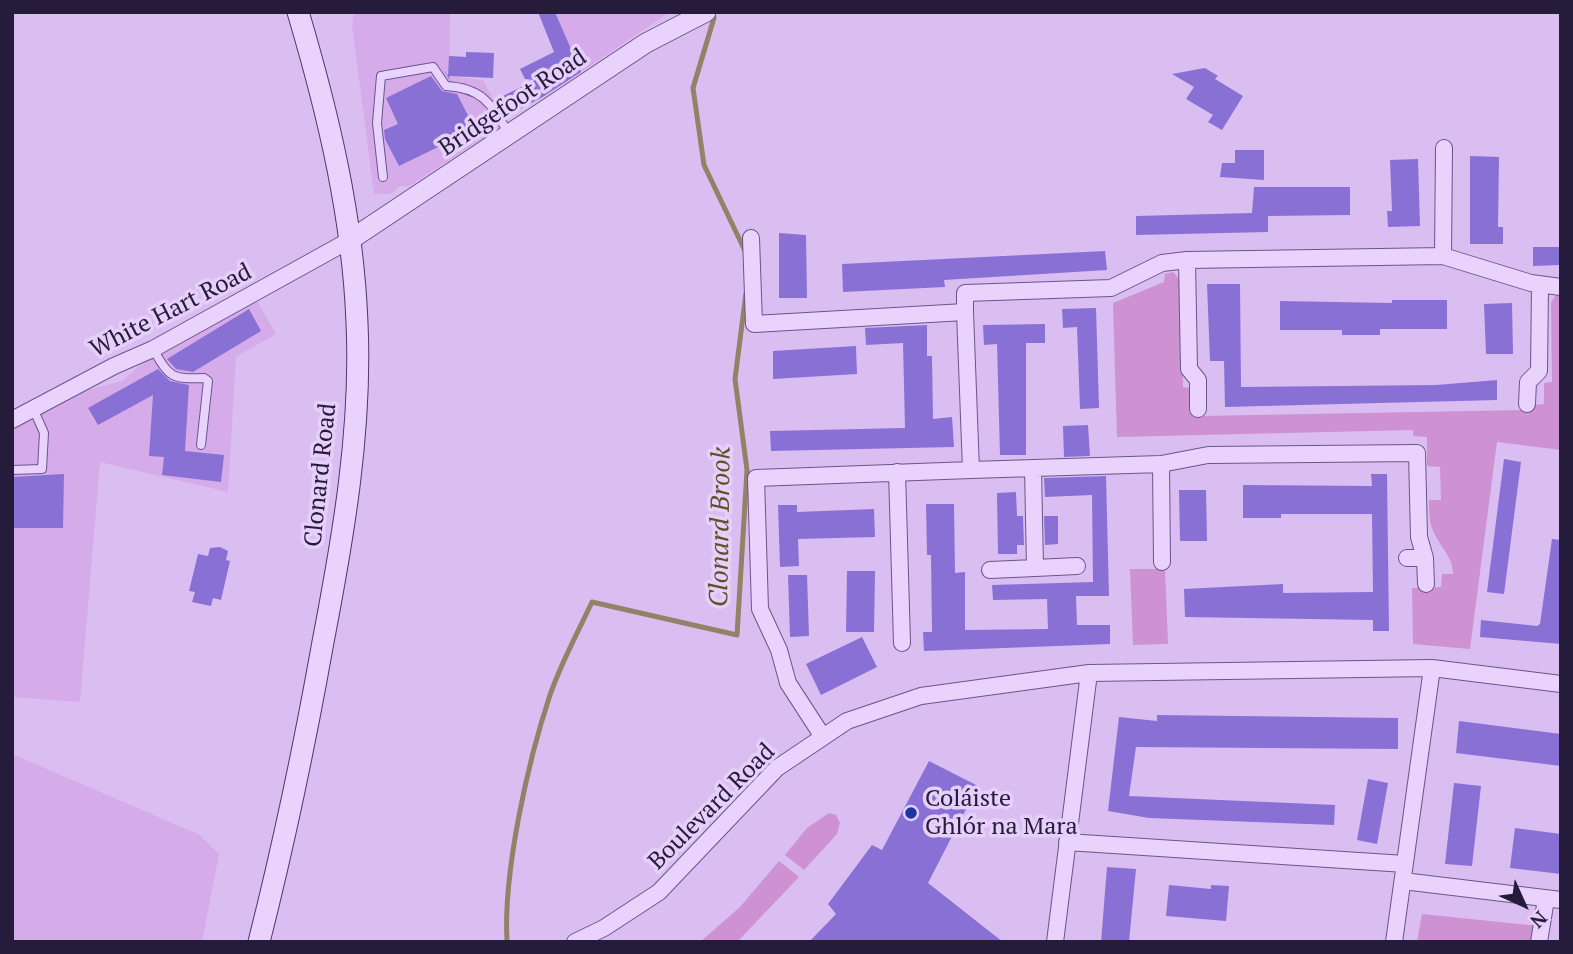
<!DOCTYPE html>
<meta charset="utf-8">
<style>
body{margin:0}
#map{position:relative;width:1573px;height:954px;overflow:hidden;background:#dabef2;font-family:"PT Serif",serif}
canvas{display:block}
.frame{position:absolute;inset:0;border:14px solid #251b3b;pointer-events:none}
.north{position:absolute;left:1489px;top:870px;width:70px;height:70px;-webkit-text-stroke:5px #e6cff9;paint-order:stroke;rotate:135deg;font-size:19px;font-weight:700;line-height:28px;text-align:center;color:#251b3b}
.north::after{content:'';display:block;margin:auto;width:24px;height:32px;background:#251b3b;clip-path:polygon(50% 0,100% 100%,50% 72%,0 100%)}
</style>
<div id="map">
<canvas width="1573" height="954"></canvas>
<div class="frame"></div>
<div class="north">N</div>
</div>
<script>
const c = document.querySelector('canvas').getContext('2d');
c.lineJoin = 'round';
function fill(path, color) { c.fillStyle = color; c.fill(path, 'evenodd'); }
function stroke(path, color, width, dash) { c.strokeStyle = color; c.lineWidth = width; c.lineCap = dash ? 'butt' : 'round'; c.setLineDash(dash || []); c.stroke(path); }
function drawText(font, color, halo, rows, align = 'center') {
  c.font = font + ' "PT Serif",serif'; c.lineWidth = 7; c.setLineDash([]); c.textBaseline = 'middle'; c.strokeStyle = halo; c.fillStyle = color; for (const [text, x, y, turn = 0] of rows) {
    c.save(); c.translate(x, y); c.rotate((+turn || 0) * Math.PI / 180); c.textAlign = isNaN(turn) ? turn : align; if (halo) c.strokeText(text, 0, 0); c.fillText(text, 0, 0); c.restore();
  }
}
const farmland = new Path2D(`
 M354,12H450L449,76L483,80L506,124L409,186H400L391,194H374L352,25Z
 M555,12H670L581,72Z
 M257,301L276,334L236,357L228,492L100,462L80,702L12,697V420L50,400L122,381L143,363Z
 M12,754L200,835L219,854L202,942H12Z`);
const green = new Path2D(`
 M1173,272L1181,281L1183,387L1190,388L1199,416L1524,410L1533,405L1544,404V383L1552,382L1551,303L1555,296L1561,295V450L1497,442L1470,649L1413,644L1412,588L1441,587L1442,574H1453C1453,555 1438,546 1432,528C1429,520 1429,509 1429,500H1441L1440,467L1427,466V437L1413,436V430L1117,437L1113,303L1164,282L1165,274Z
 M1130,569H1165L1168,644L1133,645Z
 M829,813L836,815L840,823L837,834L804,870L785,855L807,828Z
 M779,861L799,877L737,942H700L740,907Z
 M1422,914L1538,926L1536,942H1417Z`);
const stream = new Path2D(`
 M714,18L693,88L704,165L746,253
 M507,942C503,872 528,761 550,695C561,663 578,632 592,602L737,635L747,470L735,379L746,293`);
const building = new Path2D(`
 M538,12H555L581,72L541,98L506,116L497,99L535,80L525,79L520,69L554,52Z
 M466,52L494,53L493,78L449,76L450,80L443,70L448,76L449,56L466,57Z
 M1205,68L1218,76L1215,79L1243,96L1222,130L1208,122L1213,115L1186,99L1194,87L1172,74Z
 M431,76L442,91L457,94L475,129L399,166L385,139L384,130L398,124L386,98Z
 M1235,150H1264V180L1220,177L1222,163H1235Z
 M1470,156L1499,157L1498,227H1503V244H1470Z
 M1418,159L1420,226L1388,227L1387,211H1392L1390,160Z
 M1254,187H1350V215L1268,216V232L1136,235V216L1252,213Z
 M779,233L806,235L807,298H779Z
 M1533,247H1561V265L1533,266Z
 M1105,251L1107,270L944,280L945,287L843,292L842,264Z
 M1207,284H1240L1241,387L1436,385L1497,380V400L1225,407L1224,361H1210Z
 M1392,300H1447V329H1380V335H1342V330H1280V301L1392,303Z
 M1512,303L1513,354H1486L1484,304Z
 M1096,308L1099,408L1080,409L1077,327L1063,328L1062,309Z
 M249,309L261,331L193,372L176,369L167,359Z
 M1045,324V343H1026V455H1000L997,344L984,345L983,325Z
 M927,325V356H932L933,419L952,417L954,447L771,451L770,431L905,428L903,343L866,345L865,328Z
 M856,346L857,374L773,379V351Z
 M158,369L170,381L189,385L185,451L224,455L221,482L162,475L164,457L149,456L153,395L98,425L88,408Z
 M1088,425L1090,456L1064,457L1063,426Z
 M1504,459L1521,462L1504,594L1487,592Z
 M64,474L63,528H12V477Z
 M1371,474H1387L1389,631H1373V620L1185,617L1184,589L1283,584V593L1373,592L1372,514H1281V518H1243V485L1372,486Z
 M1106,476L1109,596H1076L1077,625H1110V644L924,651L923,632H932L931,555H927L926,504H954L955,573L965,572V630L1048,629L1047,599L993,600L992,585L1093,582L1092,495L1045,497L1044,478Z
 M1179,490H1206L1207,541H1180Z
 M1016,492L1017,516H1023L1024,545H1017V554H998L997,493Z
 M778,505H797V512L874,509L875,537L798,539L799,566L780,567Z
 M1044,516H1058V544L1045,545Z
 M1552,539L1561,540V644L1480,637L1481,620L1537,626L1540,624Z
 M220,547L228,551L226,560L230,561L221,600L213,598L211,606L192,602L195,592L189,591L198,554L208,556L210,548Z
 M847,571H875L874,632H846Z
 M788,575H807L809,636L790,637Z
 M862,637L877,667L821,695L806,664Z
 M1157,715L1398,718V749L1136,747L1129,796L1335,805L1334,825L1149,818L1108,811L1119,717L1157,721Z
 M1459,721L1561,734V766L1456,753Z
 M929,761L978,786L928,883L1003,942H809L836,914L828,904L872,845L882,850Z
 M1368,779L1388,783L1377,844L1357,840Z
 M1454,783L1481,786L1472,866L1445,864Z
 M1515,828L1561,834V874L1510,868Z
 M1107,867L1136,869L1129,942H1101Z
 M1169,885L1211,889V885L1229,886L1226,921L1166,916Z`);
const service = new Path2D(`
 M383,177L377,123L381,76L433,67L446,86C483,88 491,104 509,134
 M153,349C170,378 171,379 204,378L208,381L201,445
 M12,470L42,469L44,433L33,408`);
const minor = new Path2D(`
 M751,238L754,324L965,312V293L1111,288L1162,263L1187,260L1443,256L1531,283L1561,287
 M1443,256L1444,148
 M1187,260L1189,369L1198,380V409
 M965,312L971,470L1161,464L1208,455L1417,453L1419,537L1425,558L1426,584
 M1527,404L1528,382L1539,371L1540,286
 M12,420L114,366L153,349L350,240
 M1161,464L1162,562
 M1033,468L1035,568L1077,566
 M897,472L902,643
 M1407,558H1425
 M990,570L1035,568
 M823,737L788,683L779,650L760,609L756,478L971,470
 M1067,842L1405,864
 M1403,881L1561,900
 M575,942L604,928L659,892L777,768L847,721L921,696L1089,673L1432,668L1561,684
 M1055,942L1089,673
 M1394,942L1432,668
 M1539,942L1546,899`);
const tertiary = new Path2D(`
 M350,240L646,43L706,12`);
const secondary = new Path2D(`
 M259,942C284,843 305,743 323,642C343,538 362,429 357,323C353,217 328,113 298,12`);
const markers = [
 [911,813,7,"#1f35a2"]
];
const streetNames = [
 ["Bridgefoot Road",513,103,-34],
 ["White Hart Road",171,311,-27],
 ["Clonard Road",321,475,-84],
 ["Boulevard Road",712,807,-45]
];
const poiNames = [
 ["Coláiste",925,799],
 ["Ghlór na Mara",925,827]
];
const waterNames = [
 ["Clonard Brook",721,527,-89]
];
fill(farmland, '#d5abe9');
fill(green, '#ce91d2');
stroke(stream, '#938168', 5);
fill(building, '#8970d5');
stroke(service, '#69558d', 10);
stroke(minor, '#69558d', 18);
stroke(tertiary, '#69558d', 21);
stroke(secondary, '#4b386f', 23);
stroke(service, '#e9d3fc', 8);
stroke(minor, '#e9d3fc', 16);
stroke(tertiary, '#e9d3fc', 19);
stroke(secondary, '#e9d3fc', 21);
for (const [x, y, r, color] of markers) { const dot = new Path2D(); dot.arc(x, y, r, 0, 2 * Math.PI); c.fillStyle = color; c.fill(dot); stroke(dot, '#e6cff9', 2.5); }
drawText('24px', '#251b3b', '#e6cff9', streetNames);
drawText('24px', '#251b3b', '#e6cff9', poiNames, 'left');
drawText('italic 26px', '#5c5029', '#e6cff9', waterNames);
</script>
